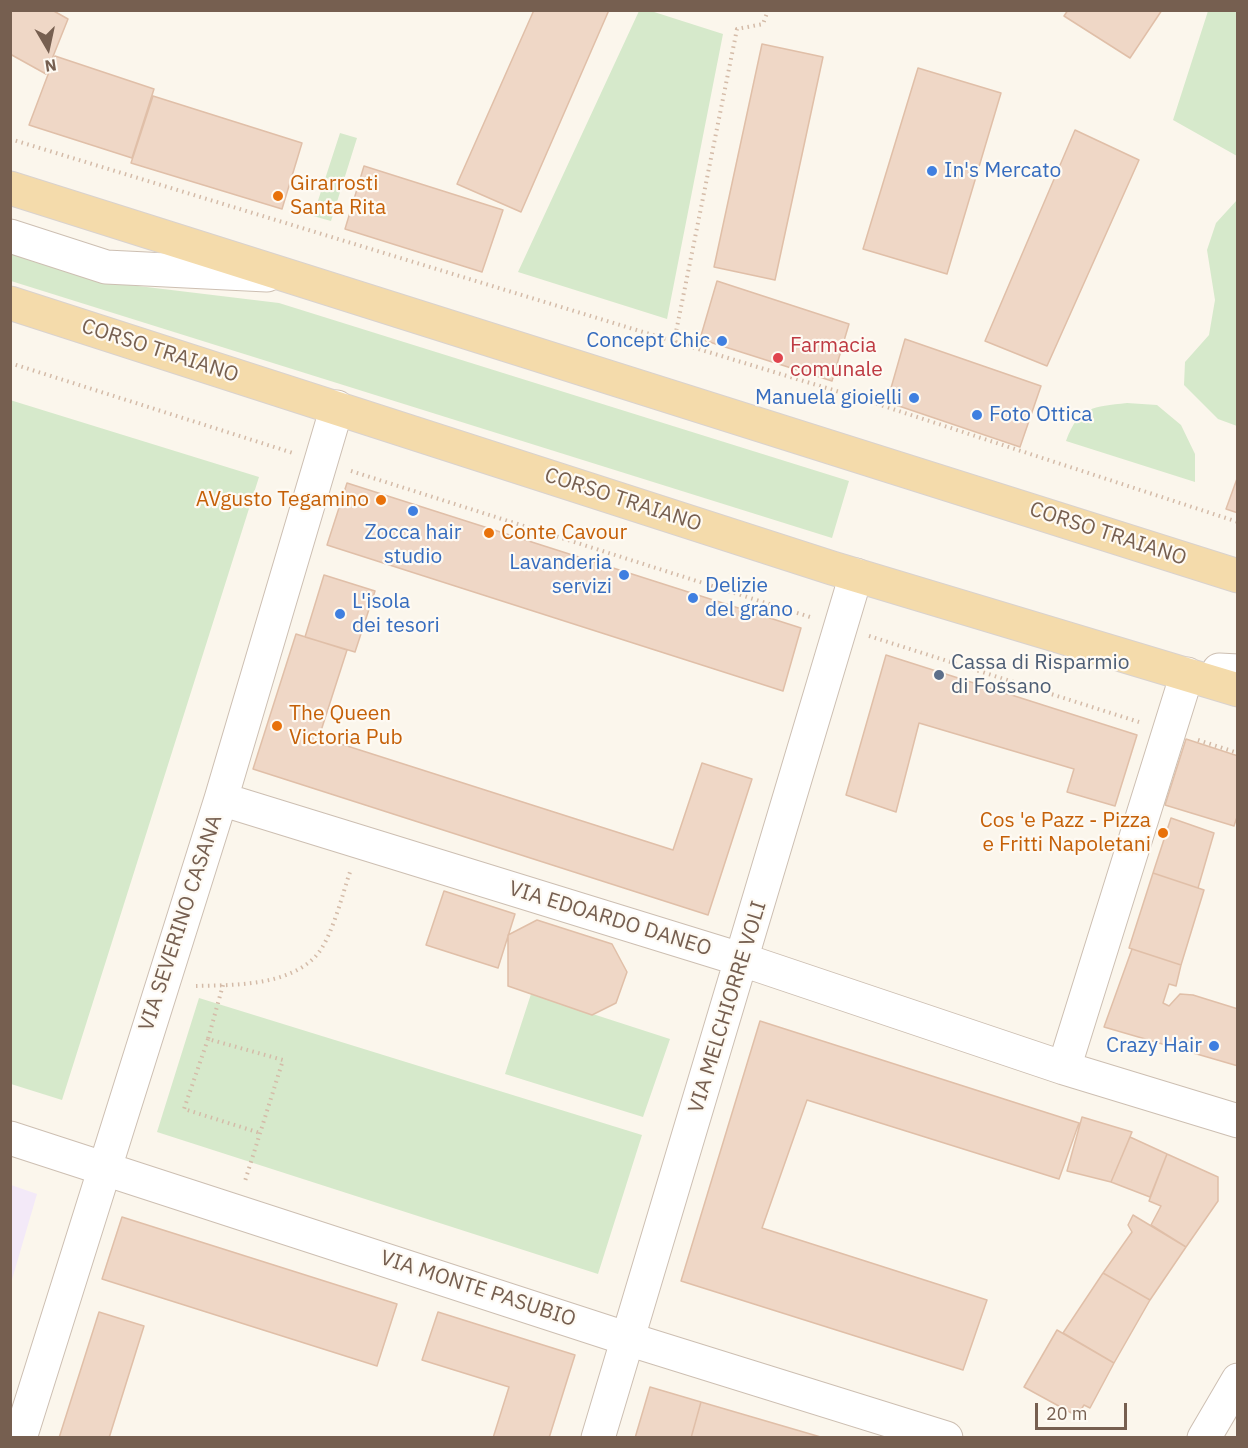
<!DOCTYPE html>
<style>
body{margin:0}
#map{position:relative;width:1248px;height:1448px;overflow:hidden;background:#fbf6ec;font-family:"IBM Plex Sans",sans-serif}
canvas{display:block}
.frame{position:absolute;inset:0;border:12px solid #765f50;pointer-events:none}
.north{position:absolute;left:18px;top:18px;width:60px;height:60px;-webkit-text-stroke:4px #fefaf3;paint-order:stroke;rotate:171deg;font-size:16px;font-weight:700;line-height:24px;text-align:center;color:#765f50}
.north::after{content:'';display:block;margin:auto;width:21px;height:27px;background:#765f50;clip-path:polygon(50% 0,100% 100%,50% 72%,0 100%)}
.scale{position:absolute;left:1035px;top:1403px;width:92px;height:27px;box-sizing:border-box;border:3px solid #765f50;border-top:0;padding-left:8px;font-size:18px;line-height:21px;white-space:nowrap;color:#765f50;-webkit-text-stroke:4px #fefaf3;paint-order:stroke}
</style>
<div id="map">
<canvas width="1248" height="1448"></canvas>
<div class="frame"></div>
<div class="north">N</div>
<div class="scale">20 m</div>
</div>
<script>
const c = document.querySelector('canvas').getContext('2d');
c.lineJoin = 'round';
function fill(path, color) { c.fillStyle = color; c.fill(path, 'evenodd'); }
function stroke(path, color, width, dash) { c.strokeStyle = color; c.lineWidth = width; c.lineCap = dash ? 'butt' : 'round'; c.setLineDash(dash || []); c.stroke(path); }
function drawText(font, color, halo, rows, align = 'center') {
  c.font = font + ' "IBM Plex Sans",sans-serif'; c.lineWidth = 4.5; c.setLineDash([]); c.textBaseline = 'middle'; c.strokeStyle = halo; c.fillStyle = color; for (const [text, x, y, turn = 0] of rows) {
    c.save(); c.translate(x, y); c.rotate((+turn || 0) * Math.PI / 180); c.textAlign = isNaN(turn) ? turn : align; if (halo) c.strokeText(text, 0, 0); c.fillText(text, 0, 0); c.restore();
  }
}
const education = new Path2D(`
 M11,1185L37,1194L11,1283L10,1185Z`);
const green = new Path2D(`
 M639,11H651L723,34L667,319L518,272Z
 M1208,11H1237V156L1173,120Z
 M340,133L357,138L331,221L313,216Z
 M1237,200H1238L1237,426L1218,419L1184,385L1185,362L1209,335L1215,300L1207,250L1216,223Z
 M11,251L105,282L279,303L849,481L832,538L11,281Z
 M10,400L259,477L62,1100L11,1084Z
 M1127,403L1157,405L1181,425L1195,454V482L1066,441C1079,406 1093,407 1127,403Z
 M531,994L670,1039L643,1117L505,1074Z
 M199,998L642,1135L598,1274L157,1132Z`);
const building = new Path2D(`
 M10,10H52L68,19L46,74L10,54Z
 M534,10H609L521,212L457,184Z
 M1068,10H1162L1130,58L1064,16Z
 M762,44L823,57L775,280L714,267Z
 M55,56L154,89L132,158L29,125Z
 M918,68L1001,93L947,274L863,249Z
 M153,96L302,143L282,209L131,163Z
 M1075,130L1139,160L1047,366L985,341Z
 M364,166L503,210L482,272L345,229Z
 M717,281L849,324L832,381L700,339Z
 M905,339L1041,386L1020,447L887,402Z
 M1238,476V513L1226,509Z
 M347,483L801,628L783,691L327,545Z
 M324,575L375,591L355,652L305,637Z
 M296,634L347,650L319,737L673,850L702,763L752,779L708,915L253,769Z
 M886,655L1137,735L1115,806L1067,792L1074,769L919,723L896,812L846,795Z
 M1186,739L1238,756V814L1234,826L1165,805Z
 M1171,818L1214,833L1198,888L1153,873Z
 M1153,873L1204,890L1181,965L1129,948Z
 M444,891L515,914L498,968L426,945Z
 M537,920L612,944L627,972L616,1003L592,1015L508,986V935Z
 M1132,949L1181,965L1176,986L1169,984L1163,1003L1169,1006L1180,994L1193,995L1238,1009V1066L1104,1027Z
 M760,1021L1079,1123L1059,1179L807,1100L762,1228L987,1300L963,1370L681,1281Z
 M1082,1117L1132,1132L1111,1182L1067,1171Z
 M1130,1137L1167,1154L1150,1197L1111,1182Z
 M1167,1154L1218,1177V1201L1186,1247L1151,1225L1161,1206L1149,1201Z
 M1133,1215L1186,1247L1150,1300L1103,1273L1132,1232L1128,1225Z
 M122,1217L397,1304L377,1366L102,1279Z
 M1103,1273L1150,1300L1114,1363L1063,1333Z
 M99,1312L144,1326L109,1438H59Z
 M438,1312L575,1355L549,1438H493L509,1387L422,1360Z
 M1057,1330L1114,1363L1090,1408L1084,1405L1077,1416L1024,1387Z
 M650,1387L701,1402L691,1438H635Z
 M701,1402L824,1438H691Z`);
const path = new Path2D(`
 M10,139L856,397L1238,522
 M674,342L737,29L763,24L768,10
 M10,363L293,453
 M351,471L810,617
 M869,636L1139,722
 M1198,740L1238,753
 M223,985L208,1039L283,1060L245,1181
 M196,986C234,985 286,986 315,957C332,939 342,895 350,872
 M208,1039L184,1109L260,1133`);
const minor = new Path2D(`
 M10,236L106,267L267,275
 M1219,670L1238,671
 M221,799L743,960L1064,1068L1238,1121
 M1064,1068L1187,674
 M10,1138L628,1339L946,1438
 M20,1438L221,799L337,407
 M598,1438L856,575
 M1204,1438L1238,1380`);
const major = new Path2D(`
 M10,188L1238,576
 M10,303L832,568L1238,690`);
const markers = [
 [932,171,6,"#3f7fe0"],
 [278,196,6,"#e8710a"],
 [722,341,6,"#3f7fe0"],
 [778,358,6,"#e0444e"],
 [914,398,6,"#3f7fe0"],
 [977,415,6,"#3f7fe0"],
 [381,500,6,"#e8710a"],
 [413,511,6,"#3f7fe0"],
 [489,533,6,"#e8710a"],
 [624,575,6,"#3f7fe0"],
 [693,598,6,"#3f7fe0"],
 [340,614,6,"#3f7fe0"],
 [939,675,6,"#5c6f8a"],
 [277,726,6,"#e8710a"],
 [1163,833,6,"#e8710a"],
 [1214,1046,6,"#3f7fe0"]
];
const shopNames = [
 ["In's Mercato",944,171],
 ["Concept Chic",710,341,"right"],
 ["Manuela gioielli",902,398,"right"],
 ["Foto Ottica",989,415],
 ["Zocca hair",413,533,"center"],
 ["studio",413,557,"center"],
 ["Lavanderia",612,563,"right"],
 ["servizi",612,587,"right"],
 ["Delizie",705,586],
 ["del grano",705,610],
 ["L'isola",352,602],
 ["dei tesori",352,626],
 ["Crazy Hair",1202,1046,"right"]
];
const foodNames = [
 ["Girarrosti",290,184],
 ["Santa Rita",290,208],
 ["AVgusto Tegamino",369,500,"right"],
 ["Conte Cavour",501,533],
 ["The Queen",289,714],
 ["Victoria Pub",289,738],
 ["Cos 'e Pazz - Pizza",1151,821,"right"],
 ["e Fritti Napoletani",1151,845,"right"]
];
const healthNames = [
 ["Farmacia",790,346],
 ["comunale",790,370]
];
const streetNames = [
 ["CORSO TRAIANO",160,351,18],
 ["CORSO TRAIANO",623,500,18],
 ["CORSO TRAIANO",1108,534,18],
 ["VIA EDOARDO DANEO",610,919,17],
 ["VIA SEVERINO CASANA",181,923,-72],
 ["VIA MELCHIORRE VOLI",728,1007,-73],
 ["VIA MONTE PASUBIO",478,1289,18]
];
const serviceNames = [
 ["Cassa di Risparmio",951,663],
 ["di Fossano",951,687]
];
fill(education, '#f3e9f8');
fill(green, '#d6e9cb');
fill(building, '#efd7c6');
stroke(building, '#e0bfa8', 1.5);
stroke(minor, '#cdbfb2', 35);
stroke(major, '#d9d2ce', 35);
stroke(path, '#d4bba8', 4, [1.5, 4.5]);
stroke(minor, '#fff', 33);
stroke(major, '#f4dbab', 33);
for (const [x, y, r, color] of markers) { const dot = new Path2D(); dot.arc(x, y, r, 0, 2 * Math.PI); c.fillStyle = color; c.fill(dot); stroke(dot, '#fefaf3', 2); }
drawText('21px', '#366cbe', '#fefaf3', shopNames, 'left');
drawText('21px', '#c56008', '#fefaf3', foodNames, 'left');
drawText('21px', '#be3a42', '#fefaf3', healthNames, 'left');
drawText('21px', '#765f50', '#fefaf3', streetNames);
drawText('21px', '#4e5e75', '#fefaf3', serviceNames, 'left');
</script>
